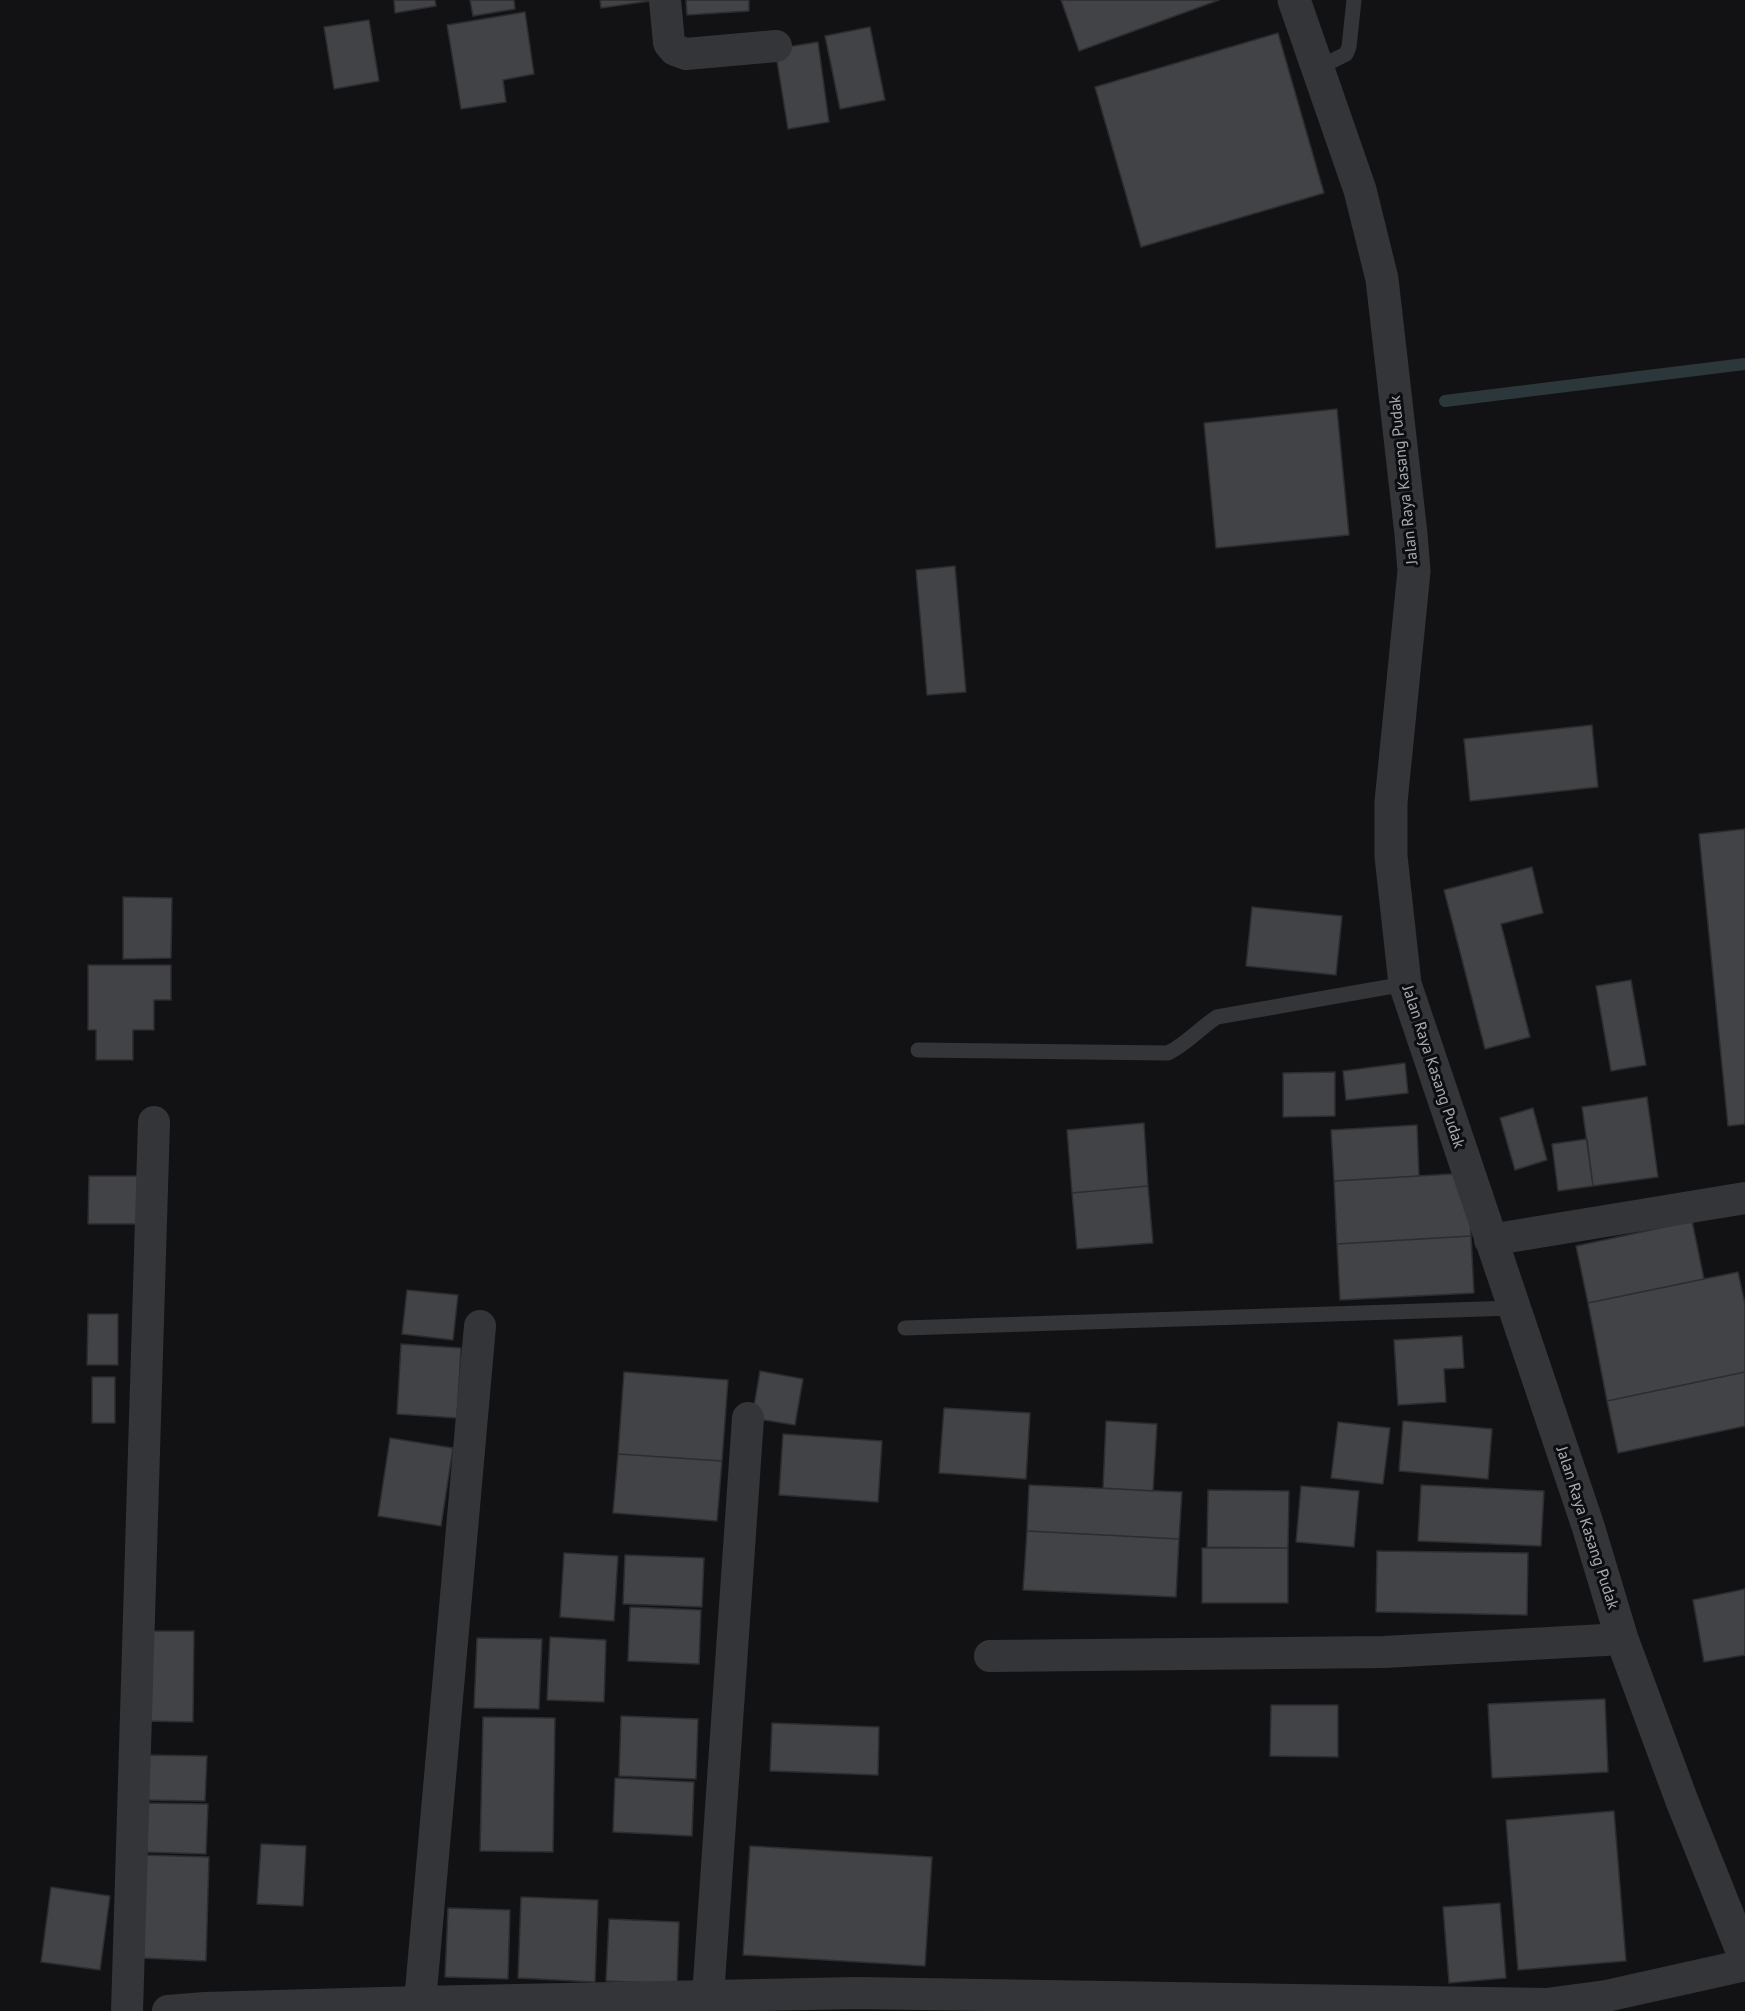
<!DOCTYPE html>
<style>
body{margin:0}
canvas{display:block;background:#121214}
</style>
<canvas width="1745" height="2011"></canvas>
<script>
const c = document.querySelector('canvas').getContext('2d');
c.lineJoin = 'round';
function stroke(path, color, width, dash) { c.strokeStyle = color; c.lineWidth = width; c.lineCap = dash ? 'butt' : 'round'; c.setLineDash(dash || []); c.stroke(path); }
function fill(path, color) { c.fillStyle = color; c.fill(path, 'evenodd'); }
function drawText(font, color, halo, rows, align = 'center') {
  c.font = font + ' "PT Sans",sans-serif'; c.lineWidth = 6; c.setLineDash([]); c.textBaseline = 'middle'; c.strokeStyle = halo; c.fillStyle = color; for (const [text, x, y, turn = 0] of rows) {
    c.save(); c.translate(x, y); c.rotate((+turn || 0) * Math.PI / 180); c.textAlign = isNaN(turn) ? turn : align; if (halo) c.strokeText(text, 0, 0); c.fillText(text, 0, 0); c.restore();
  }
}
const stream = new Path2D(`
 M1445,401L1745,364`);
const building = new Path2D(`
 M394,0H435L436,6L395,13Z
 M470,0H514L515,9L473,16Z
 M600,0H657L601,8Z
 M686,0H749V11L687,15Z
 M1061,0H1219L1079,51Z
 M525,12L534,74L503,80L506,102L461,109L447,25Z
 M369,20L379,81L334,89L324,27Z
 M870,27L885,100L840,109L825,36Z
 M1278,33L1324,193L1141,247L1095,87Z
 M818,42L829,122L788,129L775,49Z
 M1337,409L1349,535L1216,548L1204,423Z
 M955,566L966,692L927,695L916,570Z
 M1592,725L1598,787L1470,801L1464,739Z
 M1745,829V1124L1728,1126L1699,834Z
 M1532,867L1543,913L1501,924L1530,1037L1485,1049L1444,890Z
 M123,897L172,898L171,958L123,959Z
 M1252,907L1342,916L1336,975L1246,966Z
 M88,965H171V1000H154V1030H133V1060H96V1030H88Z
 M1631,980L1646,1065L1611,1071L1596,986Z
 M1405,1063L1408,1093L1346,1100L1343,1071Z
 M1335,1072V1116L1283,1117V1073Z
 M1647,1097L1658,1177L1593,1186L1582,1107Z
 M1533,1108L1547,1160L1515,1170L1500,1118Z
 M1144,1123L1148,1186L1072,1193L1067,1130Z
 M1417,1125L1419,1176L1334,1181L1331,1130Z
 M1587,1139L1593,1186L1558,1191L1552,1144Z
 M1468,1173L1471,1236L1337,1244L1334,1181Z
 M89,1176H139V1224H88Z
 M1148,1186L1153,1243L1077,1249L1072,1193Z
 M1692,1221L1704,1279L1588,1303L1576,1246Z
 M1471,1236L1474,1293L1340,1300L1337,1244Z
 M1738,1272L1745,1304V1372L1607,1401L1588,1303Z
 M407,1290L458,1295L453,1340L402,1334Z
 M88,1314H118V1365H87Z
 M1462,1336L1464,1368L1444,1369L1446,1402L1398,1405L1394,1340Z
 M401,1344L461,1348L457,1418L397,1414Z
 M760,1371L803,1379L795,1425L752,1418Z
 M624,1372L728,1380L722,1461L618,1454Z
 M1745,1372V1426L1618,1453L1607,1401Z
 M92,1377H115V1423H92Z
 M944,1408L1030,1413L1026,1479L939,1473Z
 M1106,1421L1157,1424L1153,1491L1103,1488Z
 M1403,1421L1492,1429L1488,1479L1399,1471Z
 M1338,1422L1390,1428L1383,1484L1331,1478Z
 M783,1434L882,1441L878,1502L779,1495Z
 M390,1438L453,1448L441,1526L378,1516Z
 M618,1454L722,1461L717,1521L613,1513Z
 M1029,1485L1182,1492L1179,1539L1027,1531Z
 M1421,1485L1544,1491L1541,1546L1418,1541Z
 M1301,1486L1359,1491L1354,1547L1296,1542Z
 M1208,1490L1289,1491L1288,1548L1207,1547Z
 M1027,1531L1179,1539L1176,1597L1023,1590Z
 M1202,1548H1288V1603H1202Z
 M1377,1551L1528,1553L1527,1615L1376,1612Z
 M564,1553L618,1556L614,1621L560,1617Z
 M625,1555L704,1558L702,1607L623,1604Z
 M1745,1589V1655L1704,1662L1693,1600Z
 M630,1607L701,1610L699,1664L628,1661Z
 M144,1631H194L193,1722L144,1721Z
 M550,1637L606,1640L604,1702L547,1700Z
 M477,1638L542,1639L539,1709L474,1708Z
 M1605,1699L1608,1772L1492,1778L1488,1704Z
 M1271,1705H1338V1757L1270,1756Z
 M621,1716L698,1719L696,1779L619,1776Z
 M483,1717L555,1718L553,1852L480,1851Z
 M772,1723L879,1727L878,1775L770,1771Z
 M146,1755L207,1756L205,1801L145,1800Z
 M615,1778L694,1782L692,1836L613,1832Z
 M145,1803L208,1804L206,1854L143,1852Z
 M1614,1811L1626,1961L1518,1970L1506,1820Z
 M261,1844L306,1846L303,1906L257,1904Z
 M750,1846L932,1857L925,1966L743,1955Z
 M144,1855L209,1857L206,1961L141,1958Z
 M51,1887L110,1896L100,1970L41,1962Z
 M521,1897L598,1900L595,1982L518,1978Z
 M1500,1903L1506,1978L1449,1983L1443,1907Z
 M448,1908L510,1910L508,1979L445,1977Z
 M609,1919L679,1922L677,1984L606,1981Z`);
const service = new Path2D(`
 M1318,68L1346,54L1349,47L1354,0
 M918,1050L1168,1053C1186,1044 1200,1028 1217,1017L1405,984
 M905,1328L1513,1308`);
const minor = new Path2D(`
 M665,0L669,43L675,50L686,54L776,46
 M1490,1240L1745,1198
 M990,1656L1384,1652L1622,1639
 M708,1996L748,1418
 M420,2002L480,1326
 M127,2011L154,1122
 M168,2011L205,2008L420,2002L857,1993L1546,2004L1606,1996L1745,1965`);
const tertiary = new Path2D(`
 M1294,0L1360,190L1382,279L1411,534L1414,571L1391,802V856L1405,984L1588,1526L1622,1639L1682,1801L1745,1958`);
const streetNames = [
 ["Jalan Raya Kasang Pudak",1404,480,-96],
 ["Jalan Raya Kasang Pudak",1433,1067,72],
 ["Jalan Raya Kasang Pudak",1587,1528,72]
];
stroke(stream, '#2c373c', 12);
fill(building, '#414347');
stroke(building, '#2c2d30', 1.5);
stroke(service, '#333539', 15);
stroke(minor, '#333539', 32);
stroke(tertiary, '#333539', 33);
drawText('16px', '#a4abb4', '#0d0d0f', streetNames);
</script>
